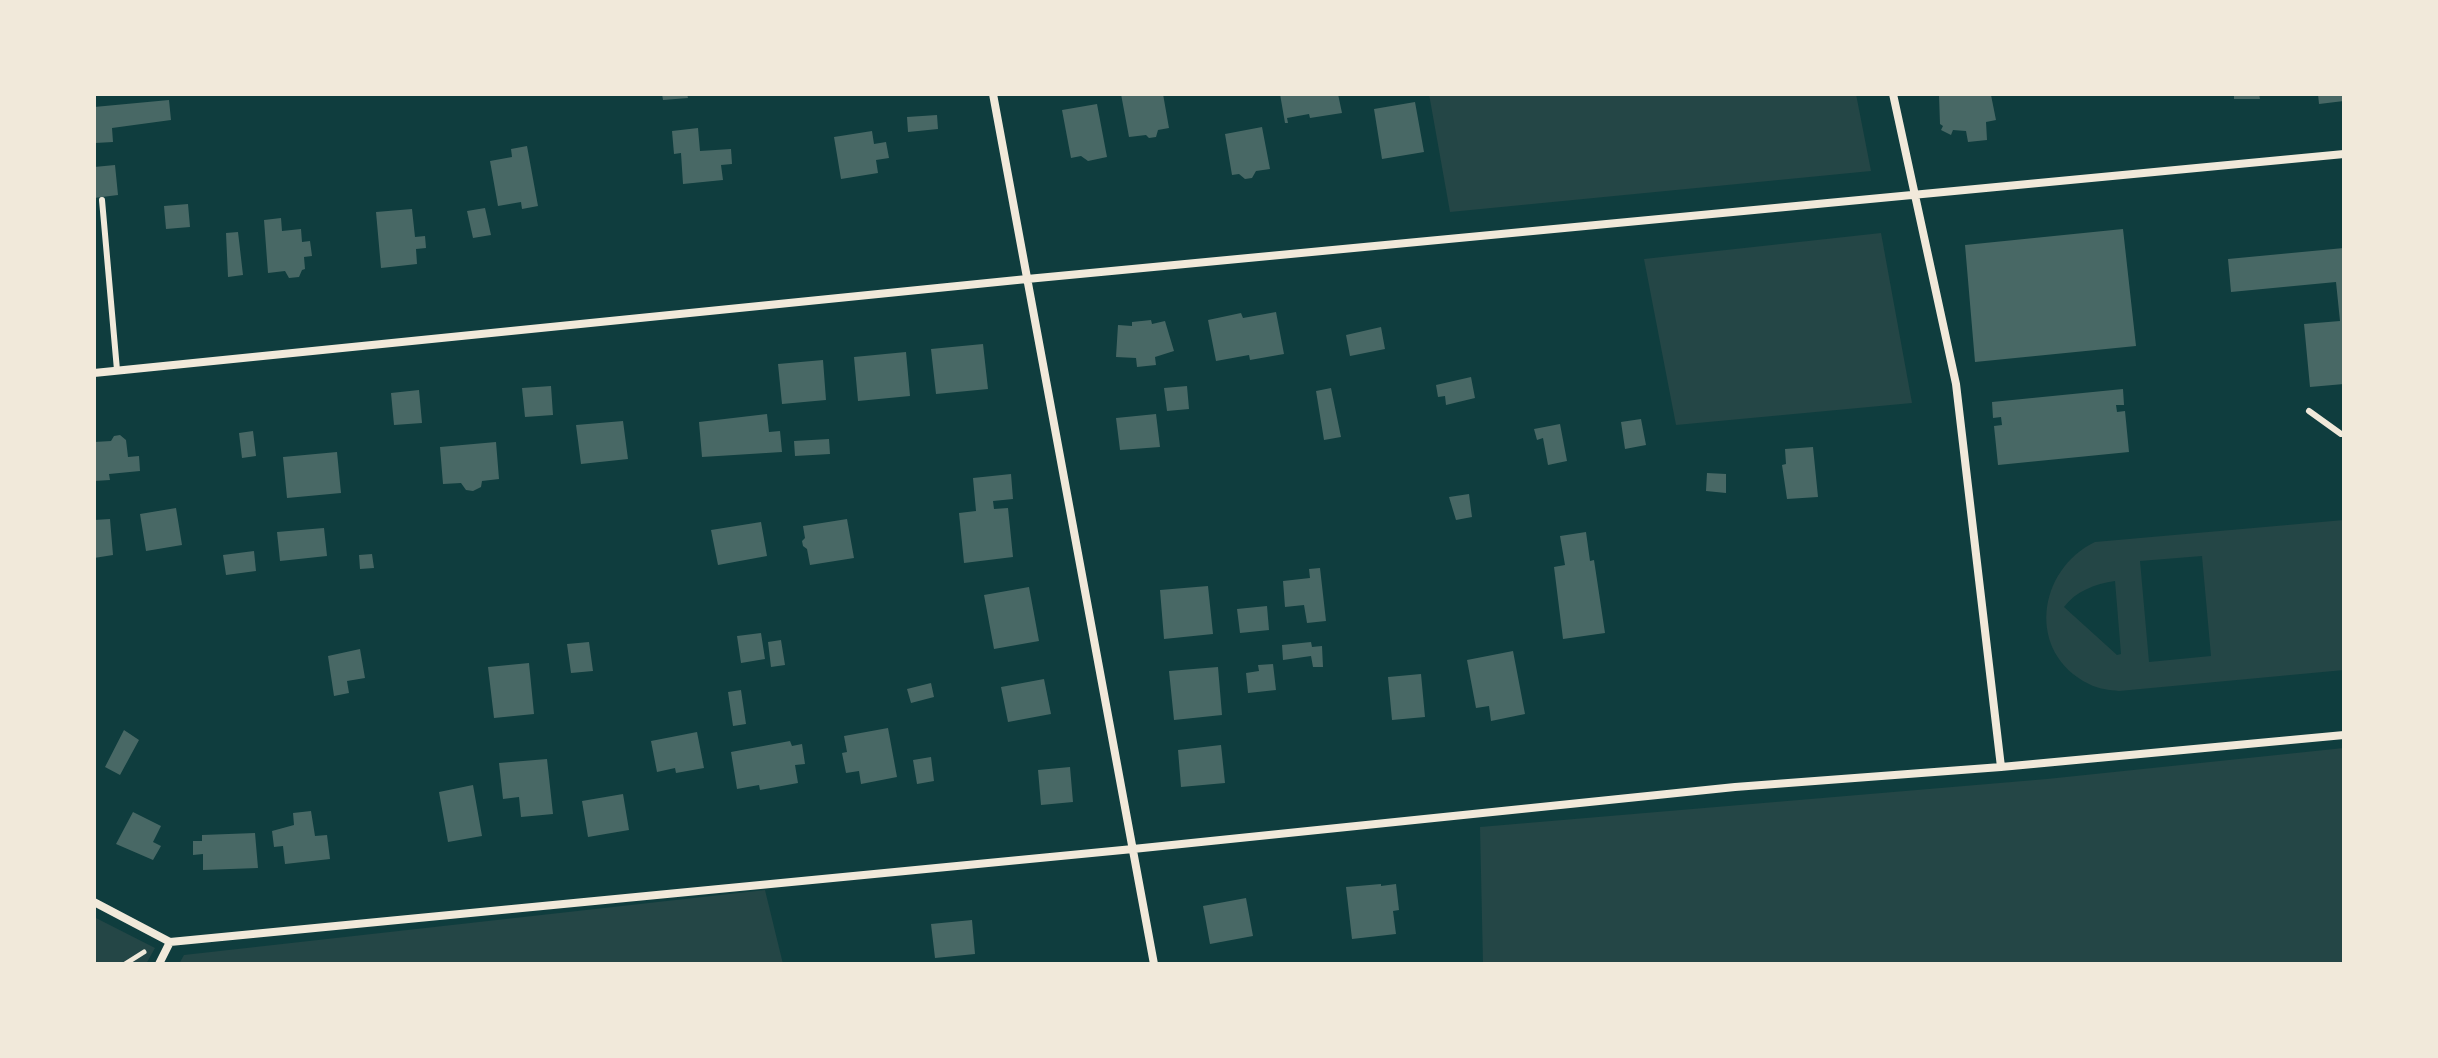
<!DOCTYPE html>
<style>
body{margin:0}
#map{position:relative;width:2438px;height:1058px;overflow:hidden;background:#0f3d3e;font-family:"Times New Roman",serif}
canvas{display:block}
.frame{position:absolute;inset:0;border:96px solid #f1e9da;pointer-events:none}
</style>
<div id="map">
<canvas width="2438" height="1058"></canvas>
<div class="frame"></div>
</div>
<script>
const c = document.querySelector('canvas').getContext('2d');
c.lineJoin = 'round';
function fill(path, color) { c.fillStyle = color; c.fill(path, 'evenodd'); }
function stroke(path, color, width, dash) { c.strokeStyle = color; c.lineWidth = width; c.lineCap = dash ? 'butt' : 'round'; c.setLineDash(dash || []); c.stroke(path); }
const green = new Path2D(`
 M1429,94H1856L1871,171L1450,212Z
 M1881,233L1912,403L1676,425L1644,259Z
 M2344,520V670L2119,691C2110,690 2098,689 2089,684C2026,653 2037,570 2095,542ZM2202,556L2211,656L2149,662L2140,561ZM2115,581L2121,654L2117,655L2064,607C2076,591 2095,584 2115,581Z
 M2344,748V964H1483L1480,827L2047,779Z
 M765,890L783,964H179L184,955Z
 M94,917L155,948L146,964H94Z`);
const building = new Path2D(`
 M662,94H687L688,98L663,100Z
 M1121,94H1163L1169,128L1158,130L1156,137L1149,138L1146,135L1129,137Z
 M1280,94H1338L1342,113L1310,118L1309,114L1287,118L1288,123H1285Z
 M1939,94L1991,95L1996,120L1986,122L1987,140L1968,142L1966,131L1953,130L1951,135L1941,130L1943,126L1940,124Z
 M2234,94H2259L2260,99H2234Z
 M2318,94H2344V101L2319,104Z
 M169,100L171,120L112,128L113,142L95,143L94,107Z
 M1415,102L1424,152L1382,159L1374,109Z
 M1097,104L1107,157L1088,161L1081,156L1071,158L1062,110Z
 M937,115L938,129L908,132L907,117Z
 M1262,127L1270,169L1256,171L1252,178L1245,179L1239,174L1232,175L1225,134Z
 M698,128L700,151L731,149L732,164L721,165L723,180L683,184L681,153L674,154L672,131Z
 M872,131L874,144L886,142L889,158L876,160L878,173L841,179L834,137Z
 M527,146L538,206L522,209L521,202L498,206L490,161L512,157L511,149Z
 M115,165L118,195L94,198V167Z
 M188,204L190,227L166,229L164,206Z
 M485,208L491,235L473,238L467,211Z
 M412,209L415,237L425,236L426,248L416,249L417,264L381,268L376,212Z
 M281,218L282,231L301,229L302,242L310,241L312,256L304,257L305,269L302,270L299,277L289,278L285,271L268,273L264,220Z
 M2123,229L2136,346L1975,362L1965,245Z
 M238,232L243,275L228,277L226,233Z
 M2344,248V384L2310,387L2304,324L2340,321L2336,282L2231,292L2228,259Z
 M1276,312L1284,354L1250,360L1249,355L1216,361L1208,320L1241,313L1243,318Z
 M1151,320L1152,324L1165,321L1174,351L1155,357L1156,365L1137,367L1136,358L1116,357L1118,325L1132,326V322Z
 M1381,327L1385,349L1350,356L1346,335Z
 M983,344L988,389L936,394L931,349Z
 M906,352L910,396L858,401L854,357Z
 M823,360L826,400L782,404L778,364Z
 M1471,377L1475,398L1446,405L1445,396L1438,397L1436,385Z
 M551,386L553,415L525,417L522,388Z
 M1187,386L1189,409L1167,411L1164,388Z
 M1331,388L1341,437L1324,440L1316,391Z
 M2123,389L2124,405H2116L2117,412L2125,411L2129,452L1998,465L1994,426L2002,425L2001,417L1993,418L1992,402Z
 M419,390L422,423L394,425L391,393Z
 M767,414L769,432L780,431L782,452L702,457L699,422Z
 M1156,414L1160,447L1120,450L1116,418Z
 M1641,419L1646,445L1625,449L1621,422Z
 M623,421L628,459L581,464L576,425Z
 M1560,424L1567,461L1548,465L1543,438L1537,440L1534,429Z
 M253,431L256,456L242,458L239,433Z
 M120,435L126,440L128,457L139,456L140,471L109,474L110,480L94,481V442L111,441L114,436Z
 M829,439L830,454L795,456L794,441Z
 M496,442L499,479L482,481L481,487L473,491L466,490L461,483L443,484L440,447Z
 M1813,447L1818,497L1787,499L1782,465L1786,464L1785,449Z
 M337,452L341,493L287,498L283,457Z
 M1707,473L1726,474V493L1706,491Z
 M1011,474L1013,499L993,501L994,509L1008,508L1013,557L964,563L959,513L976,511L973,478Z
 M1469,494L1472,517L1456,520L1449,497Z
 M176,508L182,545L146,551L140,514Z
 M110,519L113,555L94,558V520Z
 M847,519L854,558L810,565L807,549L803,546L802,541L805,538L803,526Z
 M761,522L767,556L718,565L711,530Z
 M324,528L327,556L280,561L277,532Z
 M1586,532L1590,561L1594,560L1605,633L1563,639L1554,567L1565,565L1560,536Z
 M254,551L256,571L226,575L223,555Z
 M372,554L374,568L360,569L359,555Z
 M1320,568L1326,621L1307,623L1304,605L1285,607L1283,581L1310,578L1309,569Z
 M1208,586L1213,634L1164,639L1160,590Z
 M1029,587L1039,641L994,649L984,595Z
 M1267,606L1269,630L1240,633L1237,609Z
 M761,633L765,659L741,663L737,636Z
 M781,640L785,665L771,667L768,642Z
 M589,642L593,671L571,673L567,644Z
 M1311,642L1312,647L1322,646L1323,667H1313L1311,656L1283,660L1282,645Z
 M360,649L365,678L347,681L349,693L334,696L328,656Z
 M1513,651L1525,714L1491,721L1489,706L1476,708L1467,660Z
 M529,663L534,714L494,718L488,667Z
 M1273,664L1276,690L1248,693L1246,673L1259,671L1258,665Z
 M1218,667L1222,715L1174,720L1169,671Z
 M1421,674L1425,717L1392,720L1388,677Z
 M1044,679L1051,714L1008,722L1001,687Z
 M931,683L934,697L911,703L907,689Z
 M741,690L746,724L733,726L728,692Z
 M888,728L897,777L861,784L859,771L846,773L842,753L847,752L844,736Z
 M124,730L139,740L120,775L105,767Z
 M697,732L704,768L676,773L675,768L657,772L651,741Z
 M790,741L792,746L802,744L805,764L795,765L798,783L760,790L759,785L737,789L731,752Z
 M1221,745L1225,783L1181,787L1178,750Z
 M931,757L934,781L917,784L913,760Z
 M547,759L553,814L521,817L519,797L503,799L499,763Z
 M1070,767L1073,802L1041,805L1038,770Z
 M473,785L482,836L448,842L439,792Z
 M623,794L629,830L588,837L582,801Z
 M311,811L315,836L327,835L330,859L285,864L283,846L274,847L272,831L294,825L293,813Z
 M133,812L161,826L153,842L161,846L153,860L116,844Z
 M255,833L258,868L203,870V854L193,855V841H202V835Z
 M1381,884V886L1396,884L1399,910L1393,911L1396,934L1352,939L1346,887Z
 M1246,898L1253,936L1210,944L1203,906Z
 M972,920L975,954L935,958L931,924Z`);
const path = new Path2D(`
 M125,964L144,952`);
const service = new Path2D(`
 M102,200L117,370
 M2309,411L2341,434H2344`);
const minor = new Path2D(`
 M993,94L1154,964
 M1893,94L1956,384L2001,767
 M94,373L1027,279L2344,154
 M94,902L170,942
 M170,942L1133,849L1735,787L2001,767L2344,735
 M159,964L170,942`);
fill(green, '#244646');
fill(building, '#486865');
stroke(path, '#f1e9da', 5);
stroke(service, '#f1e9da', 6);
stroke(minor, '#f1e9da', 8);
</script>
